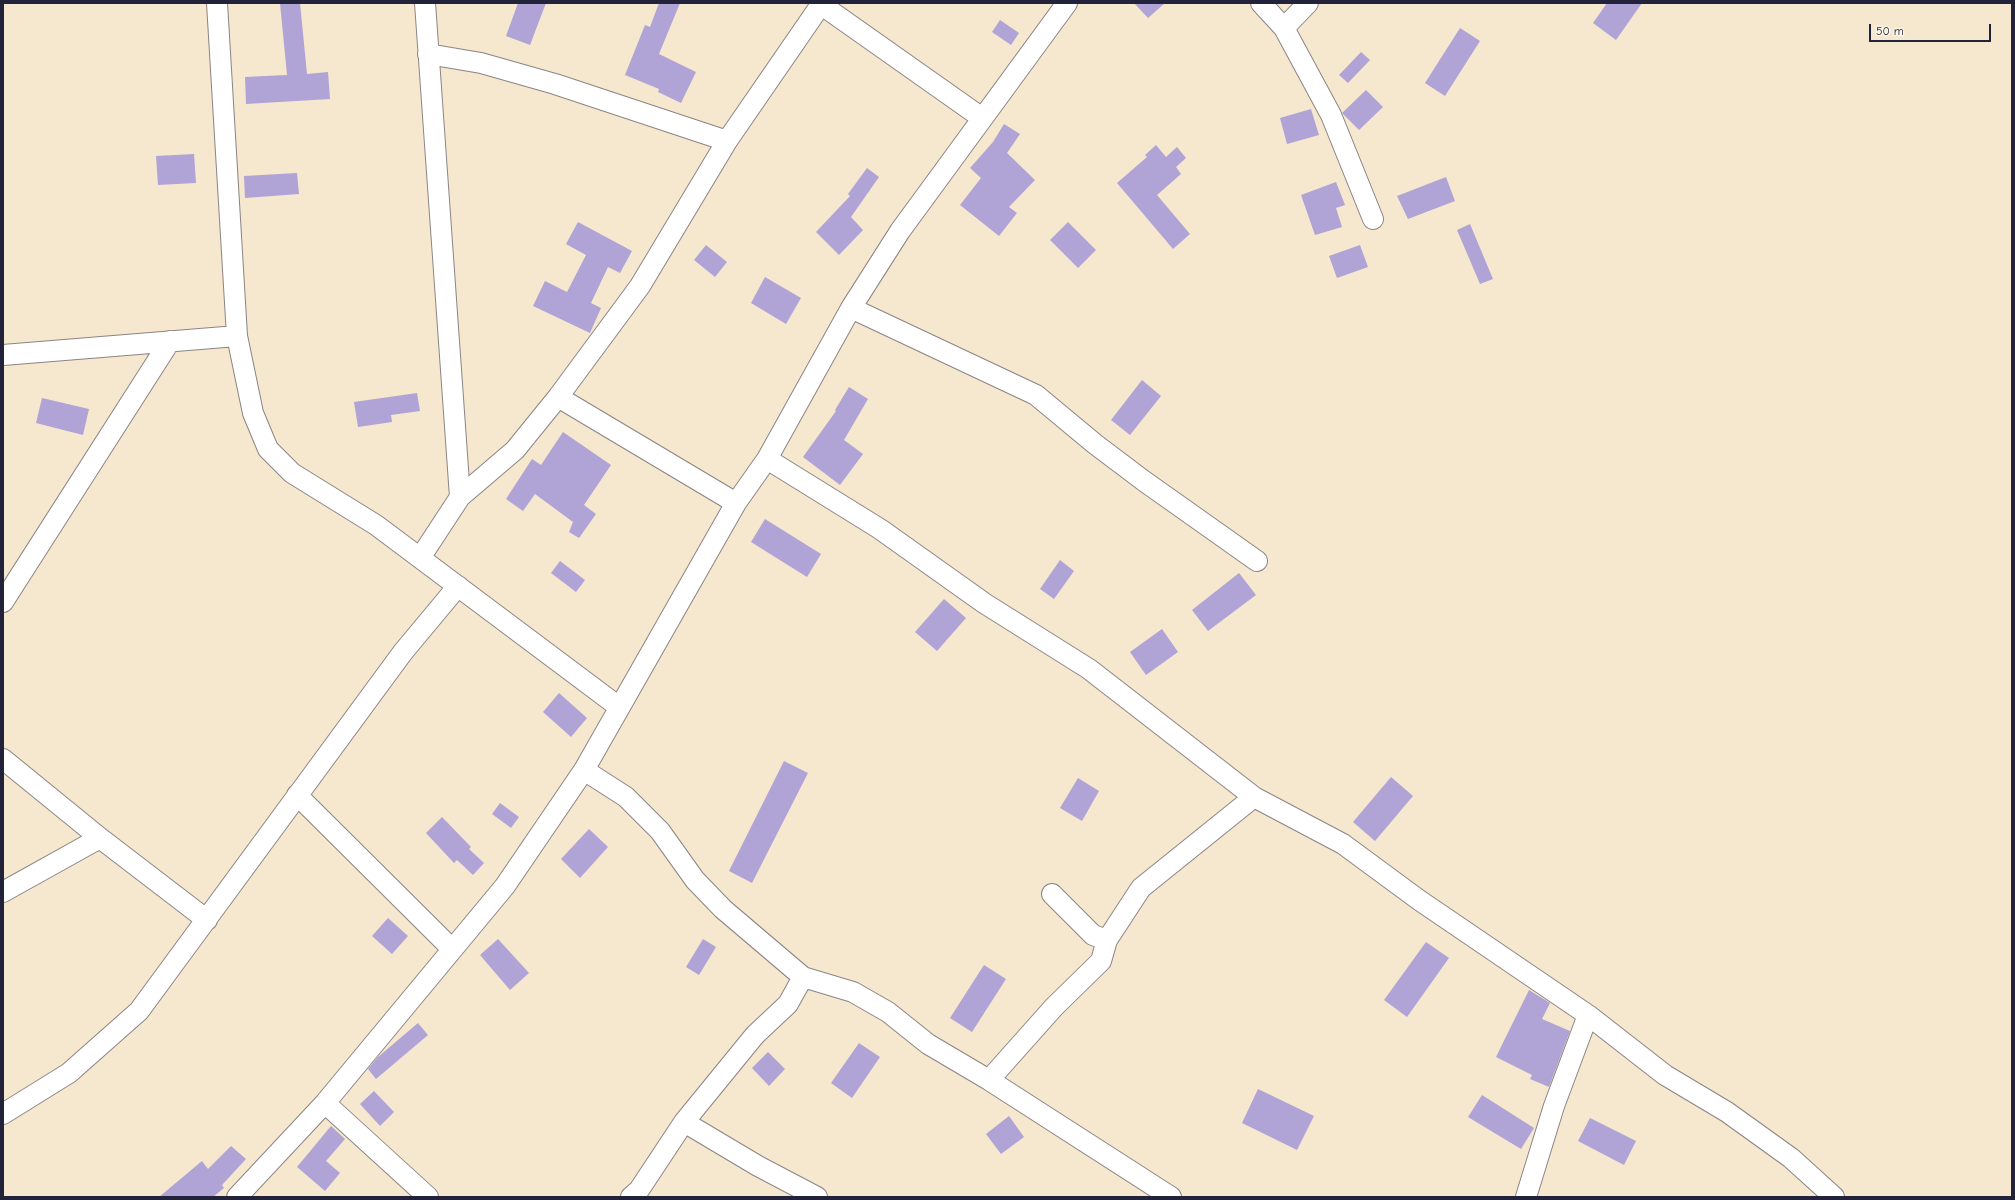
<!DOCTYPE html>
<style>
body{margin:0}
#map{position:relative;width:2015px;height:1200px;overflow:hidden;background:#f6e7cf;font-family:"Comic Neue",sans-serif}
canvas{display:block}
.frame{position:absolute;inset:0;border:4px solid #22223b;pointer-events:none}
.scale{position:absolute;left:1869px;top:24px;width:122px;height:18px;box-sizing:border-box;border:2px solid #22223b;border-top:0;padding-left:5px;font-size:12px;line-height:14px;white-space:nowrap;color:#22223b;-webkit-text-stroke:3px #fcf5e5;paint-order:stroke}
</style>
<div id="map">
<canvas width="2015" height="1200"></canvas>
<div class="frame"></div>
<div class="scale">50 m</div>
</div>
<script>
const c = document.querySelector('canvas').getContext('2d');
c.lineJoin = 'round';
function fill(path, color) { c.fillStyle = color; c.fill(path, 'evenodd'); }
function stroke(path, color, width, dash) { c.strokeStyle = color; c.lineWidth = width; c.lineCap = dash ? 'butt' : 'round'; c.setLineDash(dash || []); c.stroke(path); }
const building = new Path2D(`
 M280,3H300L307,74L328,72L330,99L246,104L245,77L287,75Z
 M518,3H546L530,45L506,36Z
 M659,3H680L659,54L696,72L681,103L658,92L659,89L625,75L645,25L650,27Z
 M1134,3H1165L1148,18Z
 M1607,3H1642L1616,40L1593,23Z
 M1000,20L1019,33L1011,45L992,32Z
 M1460,28L1480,41L1445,96L1425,83Z
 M1361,52L1370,60L1348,83L1339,75Z
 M1366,90L1383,107L1359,130L1342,113Z
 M1311,109L1319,135L1287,144L1280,118Z
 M1004,124L1020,134L1007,153L1035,180L1009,207L1017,213L999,236L960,205L981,178L970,168L993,142Z
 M1156,145L1166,157L1177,147L1186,158L1176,167L1181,174L1157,195L1190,234L1173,249L1117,183L1147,157L1145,155Z
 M194,154L196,183L158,185L156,156Z
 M867,168L879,177L851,217L863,230L839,255L816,232L850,196L848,194Z
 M297,173L299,194L245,198L244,176Z
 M1446,177L1455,201L1408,219L1397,196Z
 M1336,182L1345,205L1336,208L1342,227L1315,235L1301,195Z
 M578,222L632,251L620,273L608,267L591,303L601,308L590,333L533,306L545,281L567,292L586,255L566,244Z
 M1068,222L1096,250L1078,268L1050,240Z
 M1470,224L1493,279L1480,284L1457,230Z
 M706,245L727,262L715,277L694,260Z
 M1360,245L1368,267L1337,278L1329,256Z
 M765,277L801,298L786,324L751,303Z
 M1142,380L1161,396L1130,435L1111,420Z
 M849,387L868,399L844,440L863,454L840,485L803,457L836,411L835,410Z
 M417,393L420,411L391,415L392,422L358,427L354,402Z
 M42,398L89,409L83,435L36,423Z
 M563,432L611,465L584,505L596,514L579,538L569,532L573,522L535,494L523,511L506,499L532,459L541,465Z
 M765,519L821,554L807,577L751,542Z
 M1060,560L1074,571L1054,599L1040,589Z
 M560,561L585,580L576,592L551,573Z
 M1239,573L1256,595L1208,631L1192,610Z
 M944,599L966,618L937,651L915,632Z
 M1162,629L1178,652L1146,675L1130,652Z
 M559,693L587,718L571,737L543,712Z
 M784,761L808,773L752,883L729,871Z
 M1391,777L1413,796L1375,841L1353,822Z
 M1078,778L1099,791L1082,821L1060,808Z
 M500,803L519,817L511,828L492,814Z
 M442,817L471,847L469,849L484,863L473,875L457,860L454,863L426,833Z
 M589,829L608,847L580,878L561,859Z
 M388,918L408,936L392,954L372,936Z
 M498,939L529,973L510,990L480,955Z
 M703,939L716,947L699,975L686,967Z
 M1426,942L1449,958L1407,1017L1384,1000Z
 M984,965L1006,979L972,1032L950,1018Z
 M1529,990L1550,1003L1542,1019L1570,1031L1549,1087L1530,1079L1532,1075L1496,1057Z
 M418,1023L428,1035L376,1079L368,1069L378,1057Z
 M859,1043L880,1057L852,1098L831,1083Z
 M768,1052L785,1069L769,1086L752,1068Z
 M1258,1089L1314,1116L1297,1150L1242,1123Z
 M374,1091L394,1112L380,1126L360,1104Z
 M1482,1095L1534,1128L1521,1149L1468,1117Z
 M1009,1116L1024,1137L1001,1154L986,1134Z
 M1590,1118L1636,1141L1624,1165L1578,1141Z
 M331,1126L345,1139L326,1161L340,1173L325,1191L297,1167Z
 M231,1146L246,1159L222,1185L224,1188L213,1197H159L202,1161L208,1169Z`);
const minor = new Path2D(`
 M217,3L237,336L253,413L268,449L292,473L376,525L619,707
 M819,3L982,118
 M1261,3L1284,28L1331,115L1373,219
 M1284,28L1308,3
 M428,54L481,63L555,84L727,141
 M851,308L1036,395L1095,444L1144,481L1257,561
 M3,355L237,336
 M558,397L736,503
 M767,459L880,529L984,603L1089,669L1254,797L1343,844L1419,900L1588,1015L1665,1075L1727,1112L1791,1158L1834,1197
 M460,497L515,450L558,397L640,286L727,141L822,3
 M420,558L460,497L425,3
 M3,602L170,341
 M3,759L100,838
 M584,770L626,797L660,831L695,880L723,909L803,977L853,992L888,1012L928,1044L989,1080L1171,1197
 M297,795L452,949
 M3,892L100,838L207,920
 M1052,894L1093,935L1107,940
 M989,1080L1054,1007L1101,961L1107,940L1141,888L1254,797
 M325,1103L428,1197
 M3,1114L69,1073L139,1011L403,652L458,586
 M684,1122L758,1166L817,1197
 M237,1197L325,1103L505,886L584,770L736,503L767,459L851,308L900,231L1067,3
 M631,1197L639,1190L684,1122L755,1035L788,1004L803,977
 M1526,1197L1554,1106L1588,1015`);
fill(building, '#b0a3d6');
stroke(minor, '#8c8485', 22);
stroke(minor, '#fff', 20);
</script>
